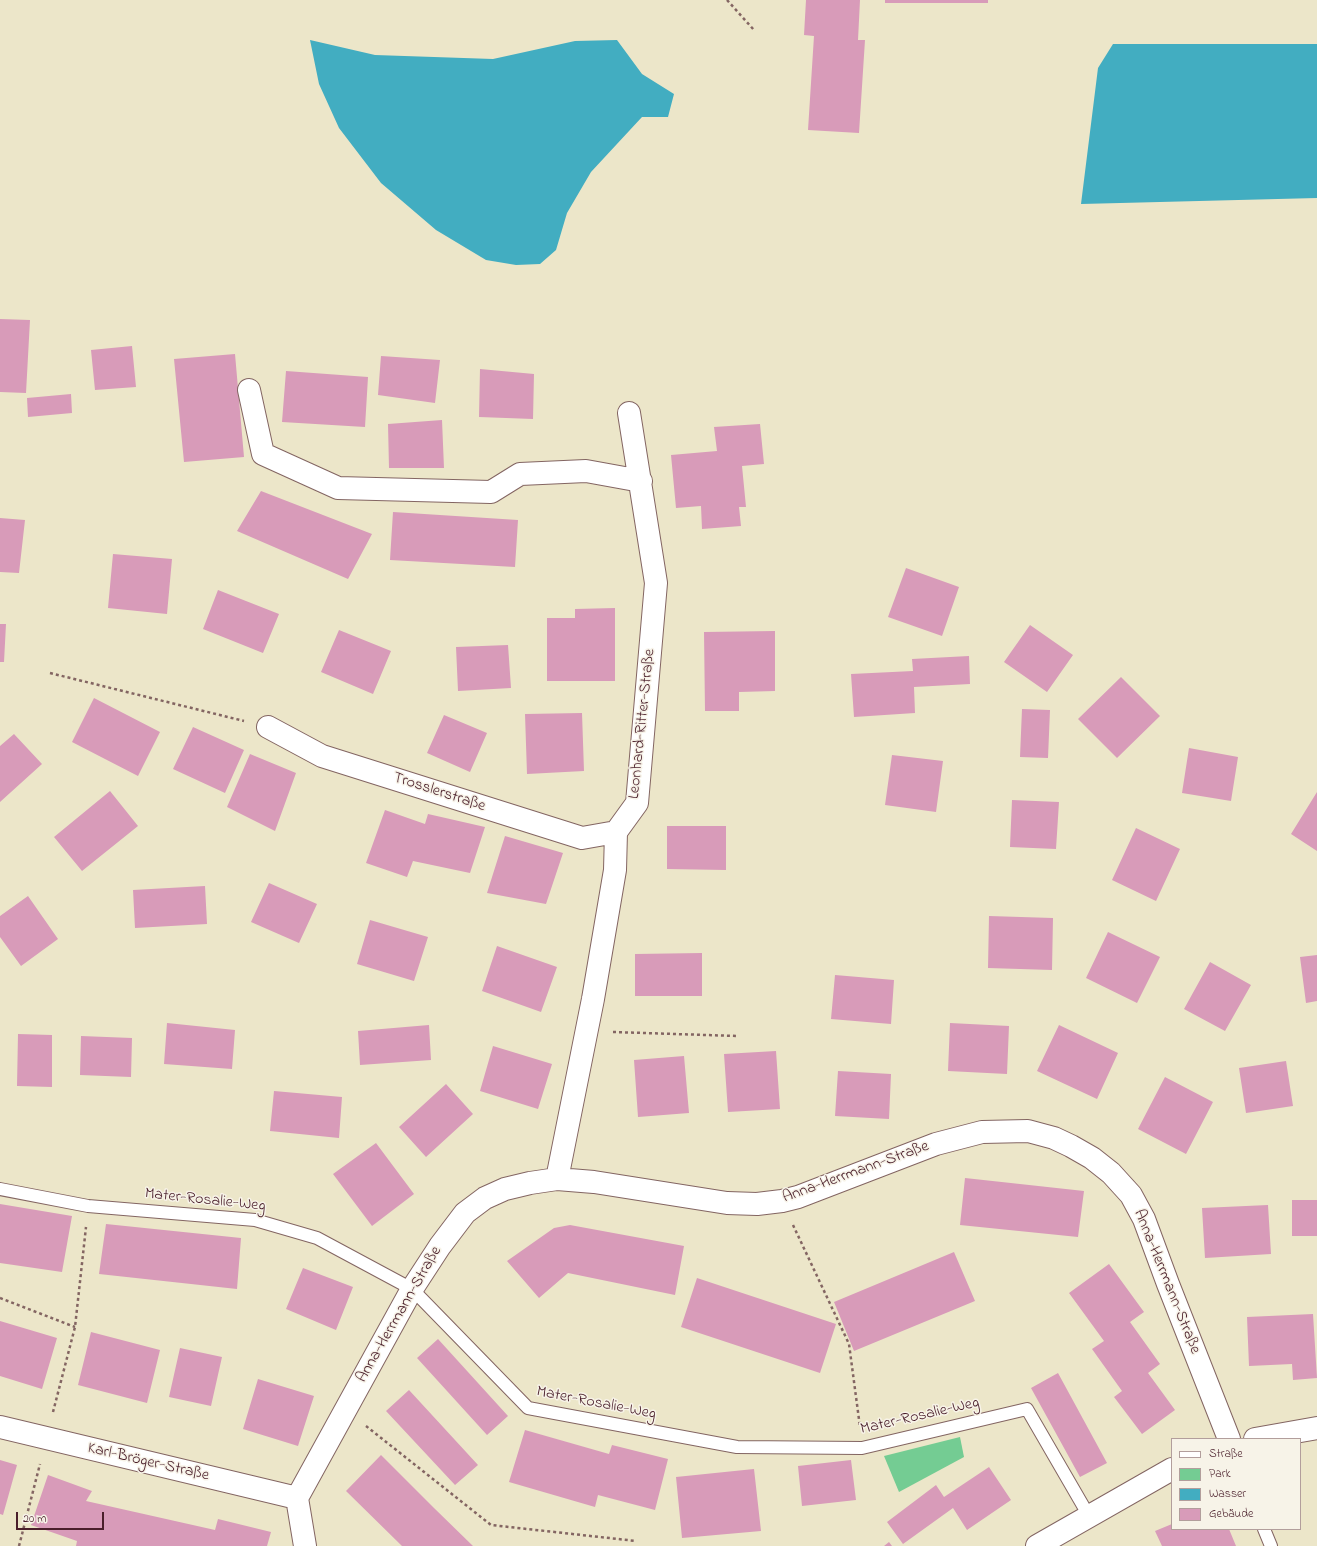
<!DOCTYPE html>
<meta charset="utf-8">
<style>
body{margin:0}
#map{position:relative;width:1317px;height:1546px;overflow:hidden;background:#ece6c9;font-family:"Indie Flower",sans-serif}
canvas{display:block}
.legend{position:absolute;left:1171px;top:1438px;width:130px;height:92px;box-sizing:border-box;background:#f7f3e8;border:1px solid #b29e9c;margin:0;padding:5px 7px;list-style:none;font-size:12px;color:#4a1f2b}
.legend li{display:flex;align-items:center;gap:8px;height:20px}
.legend b{width:20px;border:1px solid #b29e9c}
.scale{position:absolute;left:16px;top:1512px;width:88px;height:18px;box-sizing:border-box;border:2px solid #4a1f2b;border-top:0;padding-left:5px;font-size:12px;line-height:14px;white-space:nowrap;color:#4a1f2b;-webkit-text-stroke:3px #f7f3e8;paint-order:stroke}
</style>
<div id="map">
<canvas width="1317" height="1546"></canvas>
<ul class="legend">
<li><b style="height:5px;background:#fff"></b>Straße</li>
<li><b style="height:11px;background:#74cc93"></b>Park</li>
<li><b style="height:11px;background:#42adc1"></b>Wasser</li>
<li><b style="height:11px;background:#d89bb9"></b>Gebäude</li>
</ul>
<div class="scale">20 m</div>
</div>
<script>
const c = document.querySelector('canvas').getContext('2d');
c.lineJoin = 'round';
function fill(path, color) { c.fillStyle = color; c.fill(path, 'evenodd'); }
function stroke(path, color, width, dash) { c.strokeStyle = color; c.lineWidth = width; c.lineCap = dash ? 'butt' : 'round'; c.setLineDash(dash || []); c.stroke(path); }
function drawText(font, color, halo, rows, align = 'center') {
  c.font = font + ' "Indie Flower",sans-serif'; c.lineWidth = 3; c.setLineDash([]); c.textBaseline = 'middle'; c.strokeStyle = halo; c.fillStyle = color; for (const [text, x, y, turn = 0] of rows) {
    c.save(); c.translate(x, y); c.rotate((+turn || 0) * Math.PI / 180); c.textAlign = isNaN(turn) ? turn : align; if (halo) c.strokeText(text, 0, 0); c.fillText(text, 0, 0); c.restore();
  }
}
const green = new Path2D(`
 M960,1437L964,1457L899,1492L884,1456Z`);
const water = new Path2D(`
 M310,40L375,55L493,59L575,41L617,40L642,74L674,94L668,117H642L591,172L567,213L556,250L540,264L516,265L486,260L436,230L381,183L339,128L319,84Z
 M1113,44H1317V198L1081,204L1098,68Z`);
const building = new Path2D(`
 M806,0H860L858,40H865L859,133L808,130L814,36L804,35Z
 M885,0H988V3H885Z
 M0,319L30,320L26,393L0,392Z
 M132,346L136,387L95,390L91,350Z
 M235,354L244,457L184,462L174,359Z
 M381,356L440,360L435,403L378,395Z
 M480,369L534,374L533,419L479,417Z
 M286,371L368,377L365,427L282,422Z
 M71,394L72,413L28,417L27,398Z
 M442,420L444,468H389L388,424Z
 M760,424L764,464L742,466L746,507H739L741,526L702,529L701,506L676,508L671,455L717,451L714,427Z
 M261,491L372,534L348,579L237,531Z
 M393,512L518,520L515,567L390,560Z
 M0,518L25,520L19,573L0,572Z
 M113,554L172,559L167,614L108,608Z
 M906,568L959,587L942,636L888,617Z
 M218,590L279,614L263,653L203,629Z
 M615,608V681H547V618H575V609Z
 M0,624H6L4,662H0Z
 M1030,625L1073,655L1047,692L1004,662Z
 M339,630L391,651L373,694L321,672Z
 M775,631V691L739,692V711H705L704,632Z
 M508,645L511,688L458,691L456,647Z
 M969,656L970,684L914,687L915,713L854,717L851,674L913,671L912,659Z
 M1121,677L1160,716L1117,758L1078,719Z
 M94,698L160,732L138,776L72,742Z
 M1022,709L1050,710L1048,758L1020,757Z
 M582,713L584,771L527,774L525,714Z
 M444,715L487,733L470,772L427,753Z
 M193,727L244,750L225,793L173,769Z
 M14,734L42,764L0,802V746Z
 M1189,748L1238,757L1231,801L1182,793Z
 M250,754L296,773L275,831L227,807Z
 M892,755L943,761L936,812L885,805Z
 M110,791L138,826L82,871L54,837Z
 M1317,792V851L1291,834Z
 M1012,800L1059,802L1056,849L1010,847Z
 M385,810L425,824L428,814L485,827L470,873L413,861L407,877L366,863Z
 M667,826H726V870L667,869Z
 M1136,828L1180,849L1156,901L1112,880Z
 M505,836L563,853L546,904L487,893Z
 M269,883L317,904L299,943L251,922Z
 M205,886L207,924L135,928L133,890Z
 M28,896L58,939L21,966L0,937V916Z
 M989,916L1053,918L1052,970L988,968Z
 M370,920L428,937L414,981L357,964Z
 M1108,932L1160,957L1137,1003L1086,978Z
 M497,946L557,967L541,1012L482,991Z
 M702,953V996H635V954Z
 M1317,955V1001L1306,1003L1300,957Z
 M1210,962L1251,985L1225,1031L1184,1009Z
 M835,975L894,980L891,1024L831,1019Z
 M167,1023L235,1030L232,1069L164,1064Z
 M950,1023L1009,1026L1007,1074L948,1071Z
 M429,1025L431,1060L360,1065L358,1031Z
 M1059,1025L1118,1053L1097,1099L1037,1071Z
 M18,1034L52,1035V1087L17,1086Z
 M81,1036L132,1038L131,1077L80,1075Z
 M493,1046L552,1064L538,1109L480,1091Z
 M776,1051L780,1109L728,1112L724,1054Z
 M684,1056L689,1113L638,1117L634,1060Z
 M1286,1061L1293,1106L1246,1113L1239,1068Z
 M838,1071L891,1074L889,1119L835,1116Z
 M1165,1077L1213,1102L1186,1154L1138,1129Z
 M446,1084L473,1114L426,1157L399,1127Z
 M274,1091L342,1097L339,1138L270,1131Z
 M376,1143L414,1194L372,1226L333,1174Z
 M965,1178L1084,1191L1078,1237L960,1225Z
 M1292,1200H1317V1236H1292Z
 M0,1204L72,1216L62,1272L0,1263Z
 M1268,1205L1271,1254L1205,1258L1202,1208Z
 M106,1224L241,1238L237,1289L99,1274Z
 M570,1225L684,1246L675,1295L568,1273L539,1298L507,1261L554,1228Z
 M954,1252L975,1301L854,1351L834,1302Z
 M1109,1264L1144,1312L1130,1322L1160,1364L1148,1373L1175,1410L1142,1434L1114,1397L1122,1391L1092,1349L1104,1341L1069,1293Z
 M303,1268L353,1287L336,1330L286,1309Z
 M697,1278L836,1324L820,1373L681,1327Z
 M1313,1314L1317,1378L1293,1380L1292,1364L1249,1366L1247,1317Z
 M0,1321L57,1338L42,1389L0,1376Z
 M91,1332L160,1350L147,1403L78,1385Z
 M438,1339L508,1416L487,1435L417,1358Z
 M180,1348L222,1357L211,1406L169,1397Z
 M1058,1373L1107,1463L1080,1477L1031,1388Z
 M258,1379L314,1396L298,1446L243,1429Z
 M409,1390L478,1465L455,1485L386,1411Z
 M525,1430L609,1454L612,1445L668,1459L655,1510L598,1495L595,1507L509,1482Z
 M381,1455L434,1508L473,1546H402L346,1491Z
 M0,1460L17,1465L3,1515L0,1514Z
 M851,1460L856,1500L802,1506L798,1466Z
 M989,1467L1011,1500L967,1530L953,1508L903,1544L887,1522L936,1485L944,1497Z
 M754,1469L761,1531L682,1538L676,1477Z
 M48,1475L92,1491L86,1501L215,1530L218,1519L271,1532L267,1546H76L77,1541L31,1525Z
 M1172,1524V1529H1229L1236,1546H1162L1155,1531Z
 M889,1542L892,1546H884Z`);
const path = new Path2D(`
 M727,0L754,30
 M50,673L244,721
 M613,1032L737,1036
 M793,1225L849,1344L860,1427
 M0,1298L75,1327
 M53,1412L75,1327L86,1227
 M366,1426L491,1525L636,1541
 M19,1546L40,1464`);
const service = new Path2D(`
 M0,1189L88,1206L255,1220L317,1238L412,1289L528,1408L737,1447L862,1448L1027,1409L1089,1516
 M1264,1529L1271,1546`);
const minor = new Path2D(`
 M249,390L263,454L338,488L491,492L520,474L586,471L641,481
 M268,727L322,756L582,838L616,832
 M557,1179L593,999L615,870L616,832L637,803L656,583L629,413
 M0,1427L297,1498
 M1255,1439L1317,1428
 M305,1546L297,1498L412,1289L440,1246L465,1213L485,1198L505,1189L530,1183L557,1179L594,1182L727,1203L757,1204L782,1201L798,1197L936,1144L982,1132L1028,1131L1054,1138L1071,1146L1092,1158L1111,1173L1131,1195L1144,1219L1168,1284L1229,1439
 M1037,1546L1172,1469`);
const streetNames = [
 ["Leonhard-Ritter-Straße",643,724,-84],
 ["Trosslerstraße",439,793,18],
 ["Anna-Herrmann-Straße",856,1173,-20],
 ["Mater-Rosalie-Weg",205,1201,6],
 ["Anna-Herrmann-Straße",1166,1282,68],
 ["Anna-Herrmann-Straße",400,1315,-60],
 ["Mater-Rosalie-Weg",596,1404,11],
 ["Mater-Rosalie-Weg",920,1417,-13],
 ["Karl-Bröger-Straße",148,1463,13]
];
fill(green, '#74cc93');
fill(water, '#42adc1');
fill(building, '#d89bb9');
stroke(service, '#836562', 14);
stroke(minor, '#836562', 24);
stroke(path, '#836562', 2.5, [3, 3]);
stroke(service, '#fff', 12);
stroke(minor, '#fff', 22);
drawText('16px', '#4a1f2b', '#f7f3e8', streetNames);
</script>
